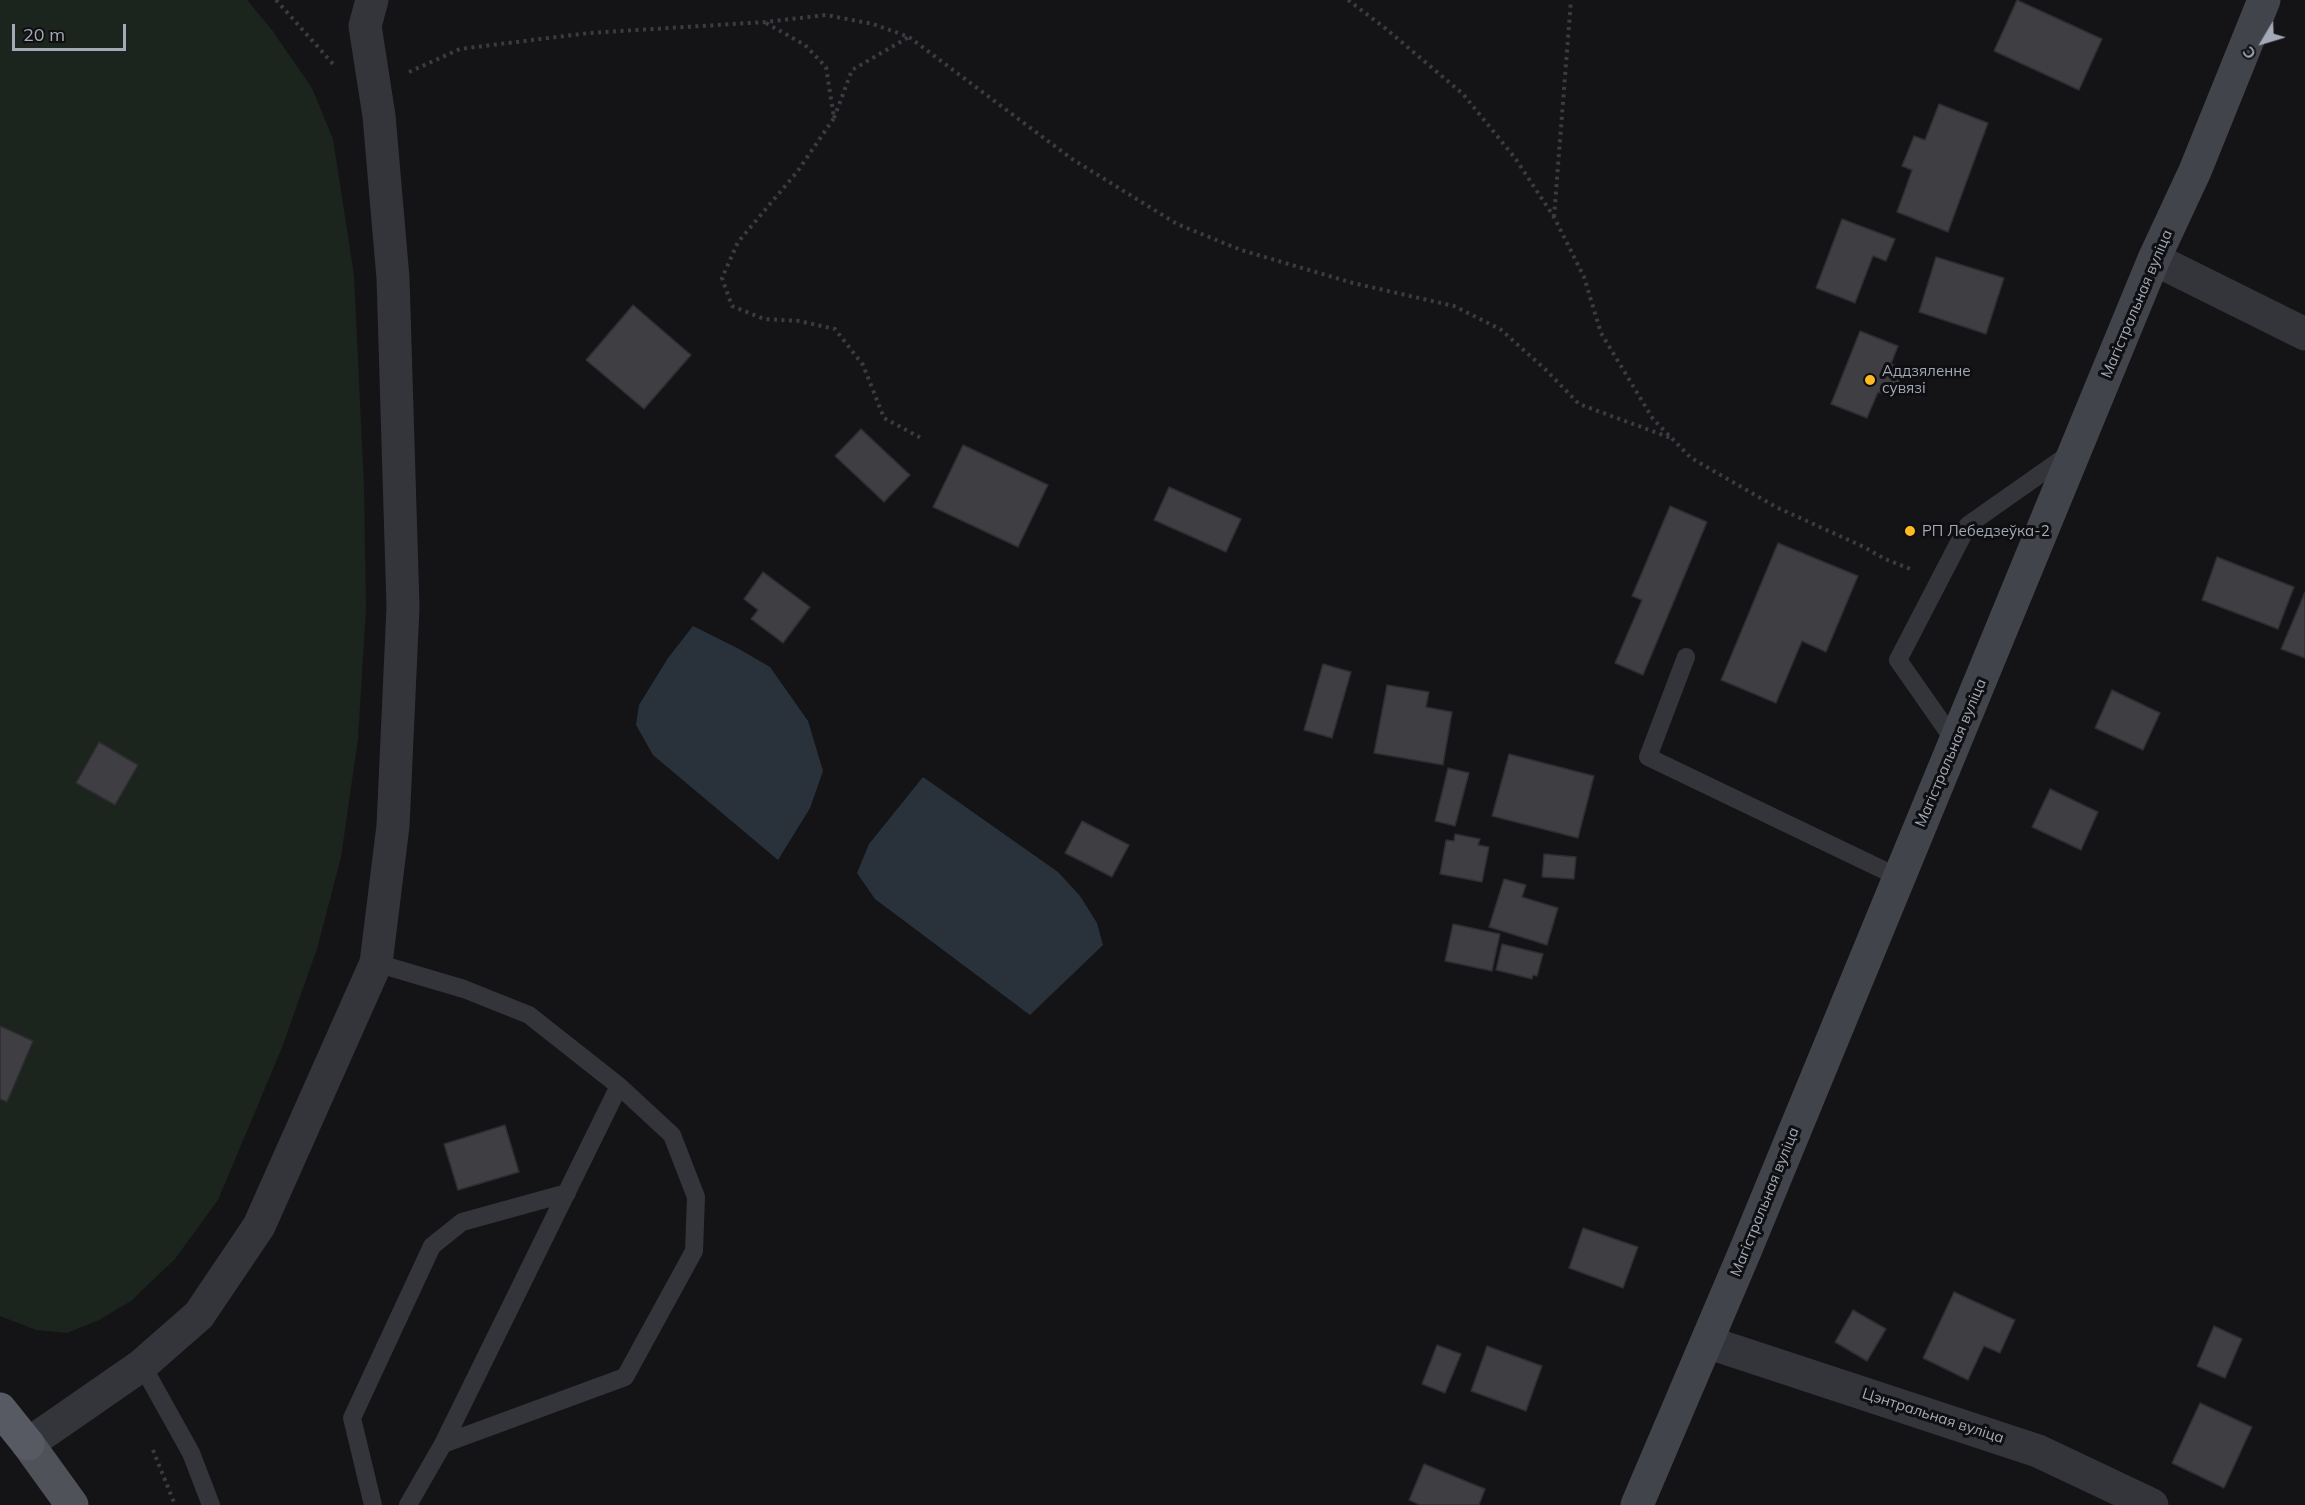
<!DOCTYPE html>
<meta charset="utf-8">
<style>
body{margin:0}
#map{position:relative;width:2305px;height:1505px;overflow:hidden;background:#141416;font-family:Mulish,sans-serif}
canvas{display:block}
.north{position:absolute;left:2233px;top:12px;width:60px;height:60px;-webkit-text-stroke:4px #0f0f11;paint-order:stroke;rotate:232deg;font-size:16px;font-weight:700;line-height:24px;text-align:center;color:#a4a9b7}
.north::after{content:'';display:block;margin:auto;width:21px;height:27px;background:#a4a9b7;clip-path:polygon(50% 0,100% 100%,50% 72%,0 100%)}
.scale{position:absolute;left:12px;top:24px;width:114px;height:27px;box-sizing:border-box;border:3px solid #a4a9b7;border-top:0;padding-left:8px;font-size:18px;line-height:21px;white-space:nowrap;color:#a4a9b7;-webkit-text-stroke:4px #0f0f11;paint-order:stroke}
</style>
<div id="map">
<canvas width="2305" height="1505"></canvas>
<div class="north">С</div>
<div class="scale">20 m</div>
</div>
<script>
const c = document.querySelector('canvas').getContext('2d');
c.lineJoin = 'round';
function fill(path, color) { c.fillStyle = color; c.fill(path, 'evenodd'); }
function stroke(path, color, width, dash) { c.strokeStyle = color; c.lineWidth = width; c.lineCap = dash ? 'butt' : 'round'; c.setLineDash(dash || []); c.stroke(path); }
function drawText(font, color, halo, rows, align = 'center') {
  c.font = font + ' Mulish,sans-serif'; c.lineWidth = 6; c.setLineDash([]); c.textBaseline = 'middle'; c.strokeStyle = halo; c.fillStyle = color; for (const [text, x, y, turn = 0] of rows) {
    c.save(); c.translate(x, y); c.rotate((+turn || 0) * Math.PI / 180); c.textAlign = isNaN(turn) ? turn : align; if (halo) c.strokeText(text, 0, 0); c.fillText(text, 0, 0); c.restore();
  }
}
const green = new Path2D(`
 M0,0H247L272,30L312,88L333,139L354,275L364,486L366,608L358,739L341,857L317,949L281,1050L218,1200L175,1259L131,1301L99,1320L67,1333L36,1330L0,1316Z`);
const water = new Path2D(`
 M693,626L739,649L770,667L808,721L823,771L810,808L778,860L653,755L636,725L639,705L668,658Z
 M923,777L1058,872L1080,896L1097,923L1103,945L1030,1015L875,899L857,873L869,844Z`);
const building = new Path2D(`
 M2017,0L2102,39L2079,90L1994,51Z
 M1939,104L1988,123L1948,232L1897,212L1912,170L1902,166L1914,136L1925,140Z
 M1842,219L1895,239L1886,261L1873,256L1855,303L1816,288Z
 M1936,257L2004,278L1986,334L1919,312Z
 M633,305L691,355L644,409L586,360Z
 M1860,331L1898,346L1891,364L1904,369L1893,398L1878,392L1867,418L1831,404Z
 M861,429L910,475L884,502L835,456Z
 M963,445L1048,485L1018,547L933,507Z
 M1169,487L1241,519L1226,552L1154,520Z
 M1670,506L1707,522L1643,675L1615,663L1642,600L1632,596Z
 M1778,543L1858,576L1826,652L1802,641L1776,703L1721,680Z
 M2217,557L2294,587L2278,629L2202,600Z
 M763,572L810,607L783,643L751,619L758,610L744,599Z
 M2305,592V658L2281,649Z
 M1323,664L1351,672L1332,738L1304,730Z
 M1387,685L1429,692L1426,707L1452,712L1443,765L1374,753Z
 M2112,690L2160,713L2143,750L2095,728Z
 M99,742L138,765L115,805L76,783Z
 M1509,754L1594,776L1578,838L1492,816Z
 M1448,768L1469,773L1455,826L1435,821Z
 M2050,789L2098,812L2081,850L2032,827Z
 M1082,821L1129,845L1112,877L1065,853Z
 M1455,834L1480,839L1478,845L1489,847L1482,882L1440,874L1446,840L1454,841Z
 M1544,854L1576,857L1574,879L1542,877Z
 M1504,879L1526,885L1522,897L1558,908L1547,945L1489,927Z
 M1453,924L1500,934L1492,971L1445,961Z
 M1502,944L1543,954L1537,976L1533,975L1532,979L1496,970Z
 M0,1026L33,1041L7,1102L0,1099Z
 M505,1125L519,1172L458,1190L444,1144Z
 M1583,1228L1638,1247L1623,1288L1569,1268Z
 M1954,1292L2015,1320L2000,1353L1984,1346L1968,1380L1923,1358Z
 M1853,1310L1886,1329L1867,1361L1835,1342Z
 M2214,1326L2242,1339L2225,1378L2197,1366Z
 M1437,1345L1461,1354L1445,1393L1422,1384Z
 M1487,1346L1542,1366L1526,1411L1471,1391Z
 M2200,1403L2252,1427L2224,1488L2172,1463Z
 M1424,1464L1485,1489L1479,1505H1420L1409,1500Z`);
const path = new Path2D(`
 M276,0L334,65
 M1348,0L1385,28L1463,94L1515,158L1554,217L1584,277L1601,333L1653,419L1691,458L1776,507L1864,547L1885,559L1913,570
 M766,23L805,45L826,67L834,118L797,172L738,242L722,278L732,306L764,319L799,321L835,329L863,365L884,418L921,438
 M409,72L460,49L589,33L765,22L826,15L873,24L909,37L1072,159L1177,224L1241,250L1353,283L1454,306L1500,329L1546,370L1579,404L1671,438
 M834,118L852,70L909,37
 M1554,217L1571,0
 M153,1450L175,1505`);
const service = new Path2D(`
 M1686,657L1648,757L1898,877
 M1956,743L1898,660L1968,525L2069,454
 M376,963L464,989L529,1015L619,1086L443,1444L408,1505
 M142,1365L191,1453L211,1505
 M443,1444L625,1377L694,1251L696,1197L672,1135L619,1086
 M373,1505L352,1418L432,1246L462,1222L567,1193`);
const minor = new Path2D(`
 M2154,259L2305,334
 M1707,1342L2038,1451L2152,1505
 M28,1444L142,1365L199,1315L259,1226L376,963L393,826L403,607L393,278L379,116L365,26L372,0`);
const secondary = new Path2D(`
 M1637,1505L1746,1249L2154,259L2195,171L2264,0`);
const primary = new Path2D(`
 M28,1444L72,1505`);
const trunk = new Path2D(`
 M0,1409L28,1444`);
const markers = [
 [1870,380,6,"#fb2"],
 [1910,531,6,"#fb2"]
];
const streetNames = [
 ["Магістральная вуліца",2137,304,-67],
 ["Магістральная вуліца",1951,753,-67],
 ["Магістральная вуліца",1765,1202,-68],
 ["Цэнтральная вуліца",1933,1416,18]
];
const poiNames = [
 ["Аддзяленне",1882,371],
 ["сувязі",1882,388],
 ["РП Лебедзеўка-2",1922,531]
];
fill(green, '#1b241d');
fill(water, '#29323b');
fill(building, '#3e3e43');
stroke(building, '#2d2d32', 1.5);
stroke(path, '#3a3c42', 4, [3, 4.5]);
stroke(service, '#34353b', 18);
stroke(minor, '#34353b', 33);
stroke(secondary, '#42444b', 33);
stroke(primary, '#50525a', 33);
stroke(trunk, '#585a63', 33);
for (const [x, y, r, color] of markers) { const dot = new Path2D(); dot.arc(x, y, r, 0, 2 * Math.PI); c.fillStyle = color; c.fill(dot); stroke(dot, '#0f0f11', 2); }
drawText('15px', '#a4a9b7', '#0f0f11', streetNames);
drawText('15px', '#a4a9b7', '#0f0f11', poiNames, 'left');
</script>
